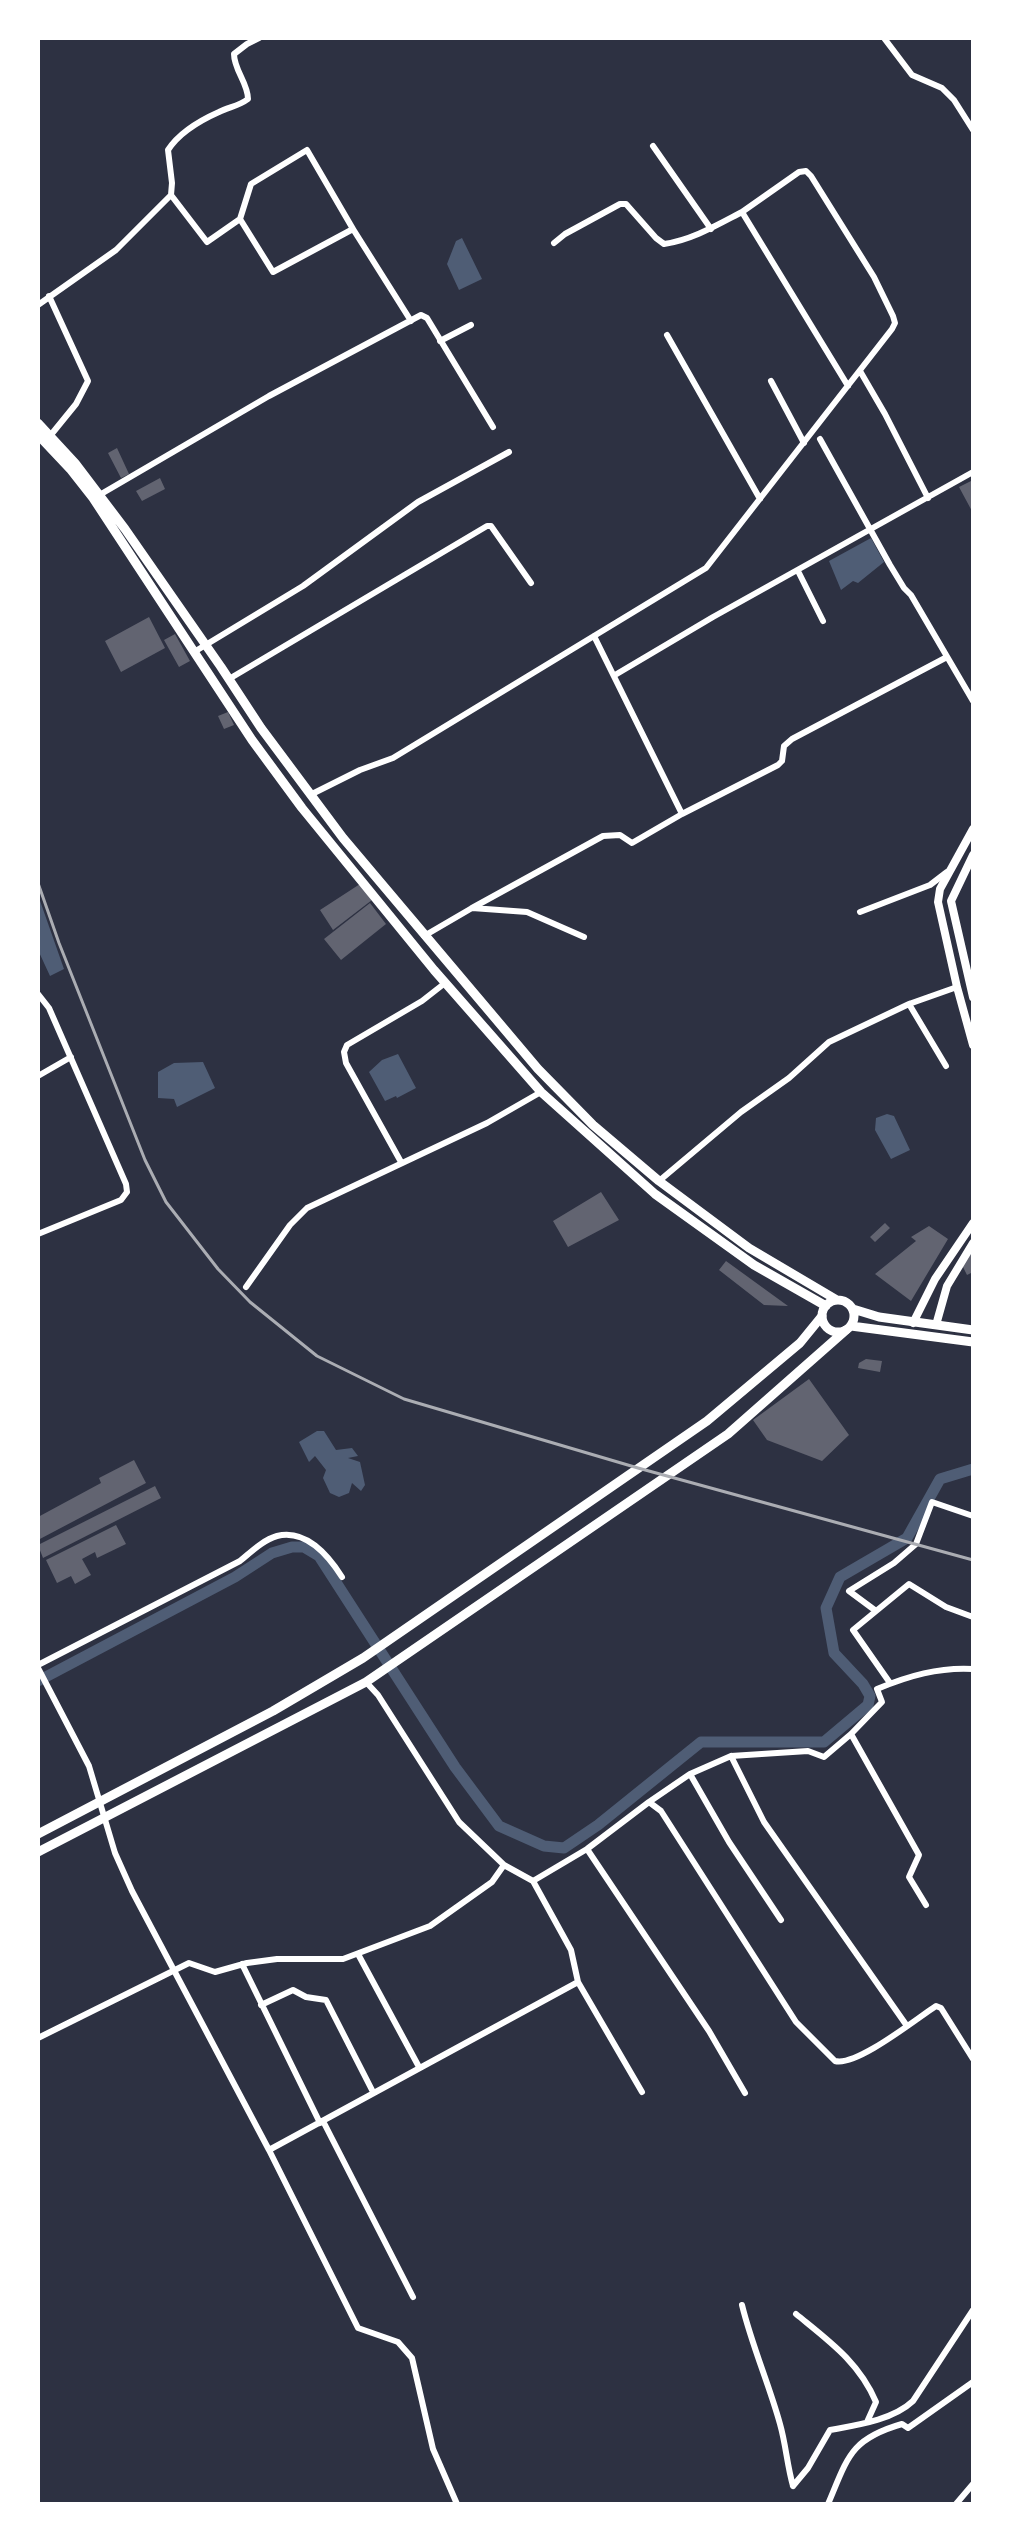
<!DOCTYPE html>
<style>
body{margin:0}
#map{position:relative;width:1011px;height:2542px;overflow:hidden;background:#2d3142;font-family:Montserrat,sans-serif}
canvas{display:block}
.frame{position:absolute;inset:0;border:40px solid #fff;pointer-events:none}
</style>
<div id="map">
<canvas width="1011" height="2542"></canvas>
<div class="frame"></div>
</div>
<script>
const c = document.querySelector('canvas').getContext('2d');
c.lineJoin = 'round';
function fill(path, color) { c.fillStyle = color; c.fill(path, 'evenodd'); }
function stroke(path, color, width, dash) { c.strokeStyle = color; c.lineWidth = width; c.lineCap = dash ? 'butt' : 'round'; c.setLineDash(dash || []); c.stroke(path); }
const water = new Path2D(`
 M462,238L482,279L459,290L447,264L456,241Z
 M871,538L884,562L858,583L853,581L841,590L829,561Z
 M38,895L64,969L50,976L38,950Z
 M398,1054L416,1088L397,1098L396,1096L385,1101L369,1072L382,1060Z
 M203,1062L215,1088L177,1107L174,1099L158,1098V1072L174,1063Z
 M887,1114L894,1116L910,1150L891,1159L875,1130L876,1118Z
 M317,1431H324L336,1450L352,1448L358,1456L348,1458L360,1462L365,1485L361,1491L352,1483L349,1493L339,1497L330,1493L323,1478L326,1470L315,1456L309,1462L299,1442Z`);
const canal = new Path2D(`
 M38,1681L235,1577L272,1553L292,1547H304L319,1556L455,1767L499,1826L544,1846L564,1848L598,1825L701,1742H824L868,1705L870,1696L863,1684L834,1653L826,1608L840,1577L907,1538L940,1479L973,1469`);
const building = new Path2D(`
 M117,448L129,474L121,478L108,453Z
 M160,478L165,489L142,501L136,491Z
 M971,481L973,484V513L959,487Z
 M149,617L165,648L121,672L105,641Z
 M175,634L190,661L179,667L164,640Z
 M228,712L234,725L224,729L218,716Z
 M360,884L372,900L333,930L320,910Z
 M370,903L386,924L341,960L324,939Z
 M601,1192L619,1220L568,1247L553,1221Z
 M885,1223L890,1228L875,1242L870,1237Z
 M929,1226L948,1239L911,1301L875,1274L916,1241L911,1237Z
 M973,1249V1272L967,1275L962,1265Z
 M726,1261L788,1306L764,1305L719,1270Z
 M866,1359L882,1361L880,1372L858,1368L859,1363Z
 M809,1379L849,1435L822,1461L767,1440L753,1420Z
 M134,1460L146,1483L38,1540V1517L101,1483L99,1478Z
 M155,1486L161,1498L43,1558L38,1545Z
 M116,1525L126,1544L97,1558L95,1552L82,1559L91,1575L75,1584L71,1576L57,1583L46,1560Z`);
const minor = new Path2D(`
 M884,38L912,75L942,88L954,100L973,130
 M653,146L711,229
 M171,195L207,242L240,219L273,272L353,229L411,321
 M240,219L251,184L307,150L353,229
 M554,243L565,234L620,204H626L656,238L664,244C692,240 717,225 742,212L848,386
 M49,296L88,381L76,404L50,436
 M38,305L116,250L171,195L172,183L168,150C179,133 201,120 219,112C229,107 239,106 248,99C248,83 234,70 234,54L247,44L259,38
 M667,335L760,499
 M440,341L471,325
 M860,371L885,414L928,498
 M771,381L804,443
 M820,439L890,565L904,588L911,595L973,701
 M96,497L269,396L421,315L427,318L493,427
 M798,571L823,621
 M594,636L682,814
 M194,652L303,586L418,502L509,452
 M615,675L713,617L973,472
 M229,679L487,526H491L531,583
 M310,795L360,770L393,758L706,568L892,329L895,323L893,316L874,277L811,176L806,171L799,172L742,212
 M472,908L603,836L620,835L632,843L682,814L778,765L782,761L784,746L792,739L947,657
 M860,912L930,885L947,872
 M424,936L472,908L527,912L584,937
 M38,994L49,1008L126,1184L127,1192L121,1200L38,1234
 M909,1004L946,1066
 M38,1076L71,1057
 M401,1162L346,1063L344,1052L347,1045L422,1001L445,983
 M659,1181L741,1112L789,1078L829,1042L909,1004L957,987
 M246,1287L290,1225L307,1208L487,1123L541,1092
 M876,1611L849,1591L894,1563L916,1544L932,1502L973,1516
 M38,1665L240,1561C251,1552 263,1540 277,1536C306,1529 328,1555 342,1577
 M38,1668L89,1766L115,1853L132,1891L269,2150
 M366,1682L378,1695L459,1822L504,1865L533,1881L587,1849L649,1802L661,1811L796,2022L835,2061C856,2067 916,2019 936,2006L941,2008L973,2059
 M890,1683L853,1630L909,1584L946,1607L973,1617
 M851,1734L919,1855L909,1877L926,1905
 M731,1756L764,1822L907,2026
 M690,1774L729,1842L781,1920
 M649,1802L690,1774L731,1756L808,1751L824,1757L851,1734L882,1702L877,1689C908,1676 939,1667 973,1669
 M587,1849L709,2031L745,2093
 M533,1881L571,1950L578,1982
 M358,1954L419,2067
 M242,1964L320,2123
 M261,2005L293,1990L306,1997L326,2000L373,2092
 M38,2038L189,1963L215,1972L247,1963L277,1959H343L430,1926L492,1882L504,1865
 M323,2121L413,2297
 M742,2305C752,2346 769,2384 780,2424C786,2445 787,2465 793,2486
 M796,2314C829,2341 859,2362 876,2402L867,2422
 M793,2486L808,2468L830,2430C857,2425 893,2420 913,2401L973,2310
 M457,2504L433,2449L412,2358L398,2342L358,2328L269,2150L578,1982L642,2092
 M828,2504C848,2457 850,2439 902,2424L908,2428L973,2382
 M956,2504L973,2484`);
const secondary = new Path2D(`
 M973,829L940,889L938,902L957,987L973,1045
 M973,855L951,901L973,997
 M913,1323L935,1279L973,1223
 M936,1325L947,1286L973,1243`);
const primary = new Path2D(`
 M38,1834L273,1711L363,1658L707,1421L800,1343L822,1316
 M38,1852L366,1682L728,1434L846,1330`);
const trunk = new Path2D(`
 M38,423L75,463L125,529L221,667L261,728L343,838L538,1069L593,1125L659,1181L749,1248L837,1300
 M38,435L71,470L93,498L252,740L302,808L434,970L541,1092L655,1194L754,1265L826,1306
 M822 1316a16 16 0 1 1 32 0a16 16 0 1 1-32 0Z
 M853,1309L879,1317L973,1330
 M851,1326L973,1342`);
const rail = new Path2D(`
 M38,883L59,943L145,1160L166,1202L218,1269L250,1302L317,1356L404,1399L638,1468L973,1560`);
fill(water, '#4f5d75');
stroke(canal, '#4f5d75', 11);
fill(building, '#626471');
stroke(minor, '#fff', 6);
stroke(secondary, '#fff', 8);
stroke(primary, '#fff', 9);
stroke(trunk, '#fff', 9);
stroke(rail, '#abadb3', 3);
</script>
